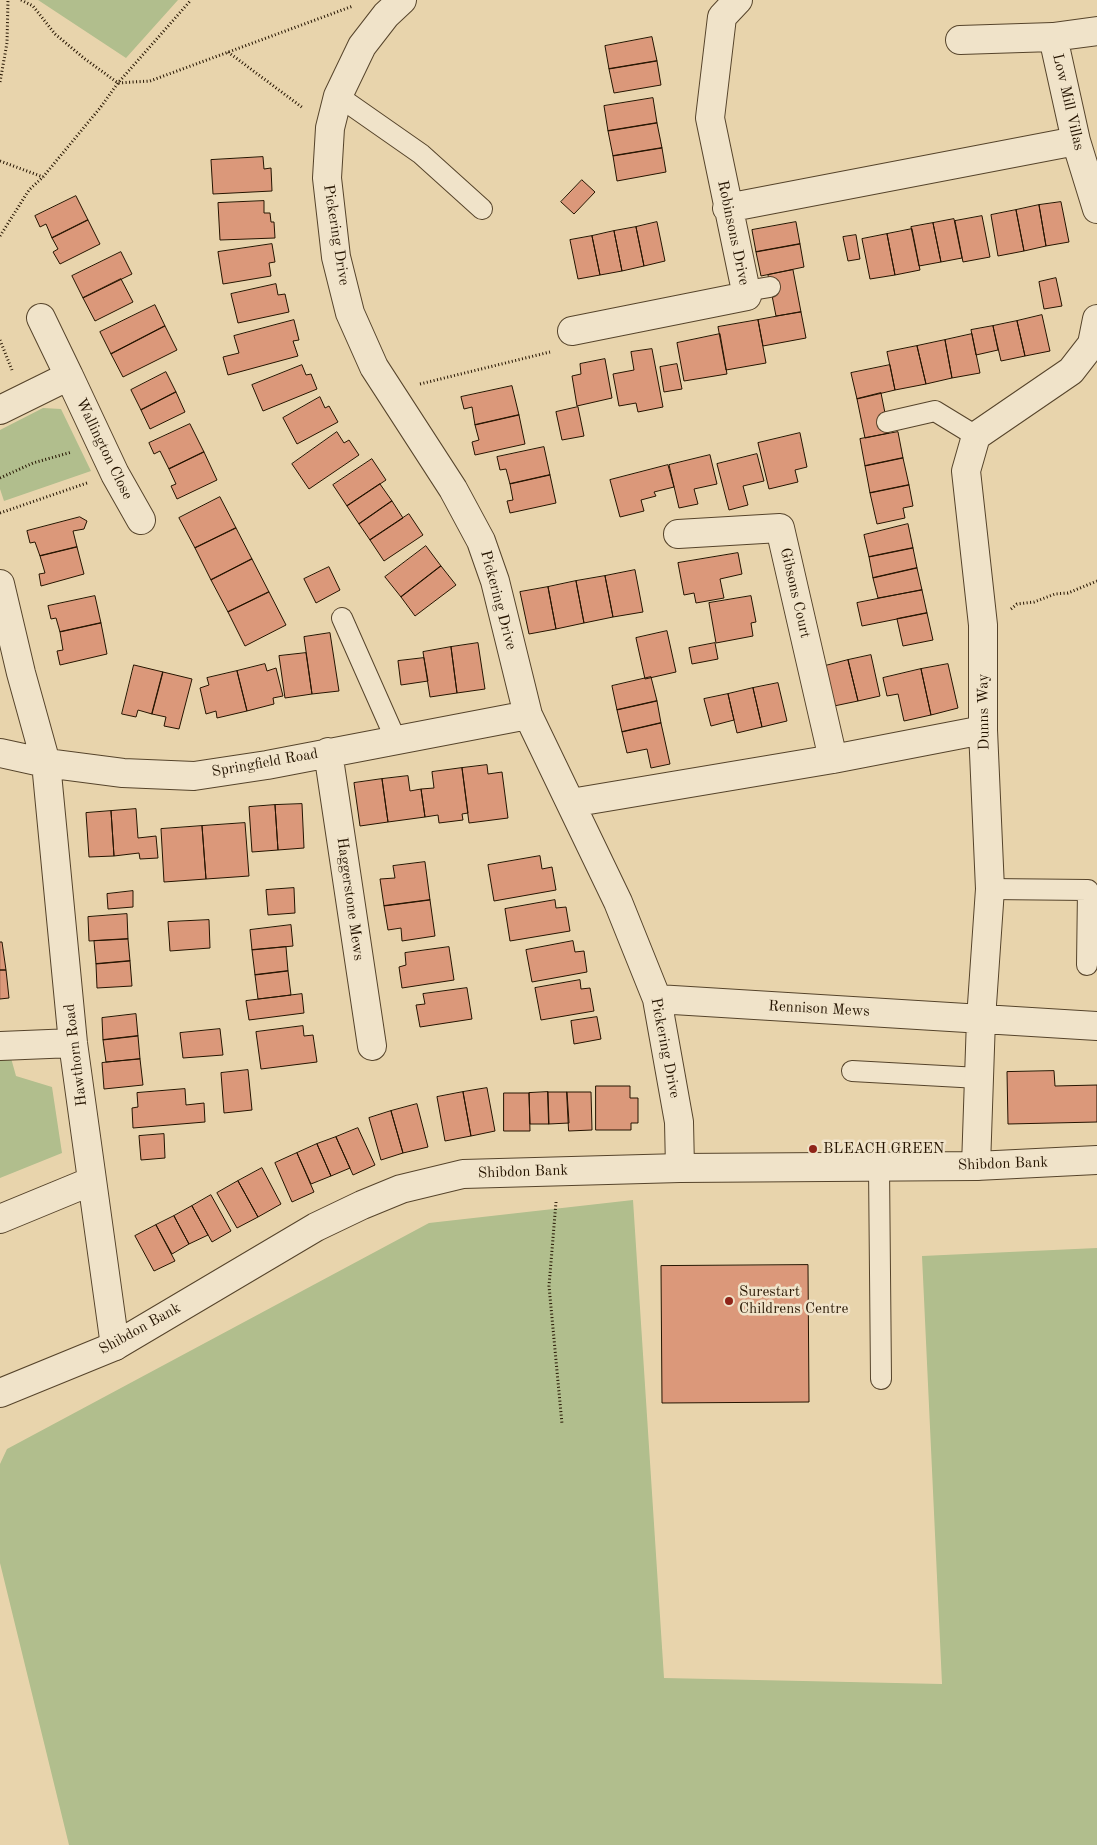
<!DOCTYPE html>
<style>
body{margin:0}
canvas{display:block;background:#e8d4ac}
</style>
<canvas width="1097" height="1845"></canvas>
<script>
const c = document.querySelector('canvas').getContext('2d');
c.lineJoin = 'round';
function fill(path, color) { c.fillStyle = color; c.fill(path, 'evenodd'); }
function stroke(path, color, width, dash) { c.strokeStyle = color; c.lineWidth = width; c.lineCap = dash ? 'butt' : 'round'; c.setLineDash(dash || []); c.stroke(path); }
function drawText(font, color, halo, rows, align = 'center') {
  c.font = font + ' "Old Standard TT",serif'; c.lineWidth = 5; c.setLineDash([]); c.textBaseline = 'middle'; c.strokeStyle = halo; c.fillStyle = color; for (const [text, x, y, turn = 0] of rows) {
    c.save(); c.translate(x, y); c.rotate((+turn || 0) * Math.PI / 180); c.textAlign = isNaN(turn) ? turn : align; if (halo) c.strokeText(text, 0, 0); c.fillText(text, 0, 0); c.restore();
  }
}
const green = new Path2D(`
 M38,0H178L126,58Z
 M43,408L61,409L91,471L4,501L0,489V430Z
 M11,1058L16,1076L52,1087L62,1153L0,1178V1059Z
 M633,1200L664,1678L942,1684L922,1256L1097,1248V1845H69L0,1563V1464L7,1449L429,1223Z`);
const building = new Path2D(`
 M652,37L657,61L609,69L605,46Z
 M657,61L661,85L614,93L609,69Z
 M653,98L657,123L608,131L604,106Z
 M657,123L662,148L613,156L608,131Z
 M662,148L666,172L617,181L613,156Z
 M263,157L264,169L271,168L272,191L213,194L211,160Z
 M582,180L595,192L574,214L561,202Z
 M76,196L88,220L52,238L46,224L40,227L35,216Z
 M264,201V213H270L271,222H274L275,238L220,240L218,203Z
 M1061,202L1069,242L1046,246L1039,205Z
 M1039,205L1046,246L1024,251L1016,210Z
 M1016,210L1024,251L998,256L991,215Z
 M982,216L990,257L963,262L955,221Z
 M954,219L962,258L941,262L933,223Z
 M88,220L100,244L60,264L53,252L58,249L52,238Z
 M657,222L665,261L644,266L636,227Z
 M796,222L800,244L756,252L752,230Z
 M933,223L941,262L919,266L911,227Z
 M636,227L644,266L622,271L614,231Z
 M912,229L920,270L895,275L887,234Z
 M614,231L622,271L600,275L592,236Z
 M887,234L895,275L870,279L862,239Z
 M856,235L860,259L848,261L843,237Z
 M592,236L600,275L578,279L570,240Z
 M272,244L275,262L269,263L271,276L223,284L218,252Z
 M800,244L804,267L761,276L756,252Z
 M121,252L132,274L83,298L72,276Z
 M793,270L801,312L776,316L768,275Z
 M1056,278L1062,306L1044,309L1039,282Z
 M121,279L133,302L95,321L83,298Z
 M276,284L278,295L285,294L289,312L238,323L231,294Z
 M155,305L165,326L111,354L100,332Z
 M801,312L806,338L763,346L758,320Z
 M1042,315L1050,351L1025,356L1017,321Z
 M294,320L299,340L293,341L298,356L228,375L223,357L239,353L234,336Z
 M758,320L766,363L726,370L718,327Z
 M1017,321L1025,356L1001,361L993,326Z
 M165,326L177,350L123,377L111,354Z
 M993,326L998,350L976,355L971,330Z
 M720,334L727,374L684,381L677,343Z
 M972,334L980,373L952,378L945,340Z
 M945,340L952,378L926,384L917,346Z
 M917,346L926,384L895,390L887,352Z
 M652,349L663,407L638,412L636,403L619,406L613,374L634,370L631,352Z
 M605,359L612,398L577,406L572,376L581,374L580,364Z
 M677,364L682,389L664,392L660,367Z
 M302,365L306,375L311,374L317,389L263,411L252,385Z
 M890,365L895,390L857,399L851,373Z
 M166,372L176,392L141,410L131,390Z
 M512,386L519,415L475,425L472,407L464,409L461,397Z
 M176,392L185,412L150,429L141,410Z
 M881,393L889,433L865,438L857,399Z
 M320,397L325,408L329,406L338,422L297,444L283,418Z
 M578,407L584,436L562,440L556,412Z
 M519,415L525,444L475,455L472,442L479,440L475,425Z
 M190,424L204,452L169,469L160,451L154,454L149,443Z
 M337,432L344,443L349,440L359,455L309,489L292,464Z
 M898,432L903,458L865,466L860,439Z
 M800,433L807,467L795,470L798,482L769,489L758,443Z
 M544,447L550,475L510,484L506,469L500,470L497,457Z
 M204,452L217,480L177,499L171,486L176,484L169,469Z
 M757,454L764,481L743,486L748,505L729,510L717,464Z
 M710,455L717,484L694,489L698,504L679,508L669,465Z
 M903,458L909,485L870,493L865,466Z
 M372,459L386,480L347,506L333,485Z
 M668,465L674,487L654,492L656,496L641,500L644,511L620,517L610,480Z
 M550,475L556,503L510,513L507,501L513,500L510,484Z
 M380,484L392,501L359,524L347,506Z
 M909,485L913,506L903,508L905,518L877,524L870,493Z
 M220,497L236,528L195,548L179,518Z
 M392,501L403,518L370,540L359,524Z
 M409,514L423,535L384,561L370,540Z
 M80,517L87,521L84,529L73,531L77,547L40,556L35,542L30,543L27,531Z
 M908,524L913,548L869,557L864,535Z
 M236,528L252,559L211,580L195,548Z
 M426,546L441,566L401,597L385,577Z
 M77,547L84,574L41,586L39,574L45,573L40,556Z
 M913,548L917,568L873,578L869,557Z
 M738,553L742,574L720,579L724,598L696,603L694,593L684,595L678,563Z
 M252,559L269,592L228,612L211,580Z
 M441,566L456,585L415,616L401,597Z
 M329,567L340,590L316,603L304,579Z
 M917,568L922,590L878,598L873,578Z
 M635,570L643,612L613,617L605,576Z
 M605,576L613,617L584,623L576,581Z
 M576,581L584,623L556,629L548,587Z
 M548,587L556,629L529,634L520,592Z
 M922,590L927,613L862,626L857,603Z
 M269,592L286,625L245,646L228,612Z
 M95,596L101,623L60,632L56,618L51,619L48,606Z
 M751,596L756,622L751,623L753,636L716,643L709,603Z
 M927,613L933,640L903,646L897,619Z
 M101,623L107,654L60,665L57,651L63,650L60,632Z
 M667,631L676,672L645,679L636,638Z
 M330,633L339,691L312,694L304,637Z
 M478,643L485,689L457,693L451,647Z
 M715,643L718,659L692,664L689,648Z
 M451,647L457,693L430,697L423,652Z
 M306,653L312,694L285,698L279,656Z
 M871,655L880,696L858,701L848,660Z
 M424,658L428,681L401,685L398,661Z
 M848,660L858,701L834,706L825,666Z
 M265,664L267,671L276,668L283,696L273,698L274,704L247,711L237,671Z
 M948,664L958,708L931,715L921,669Z
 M134,665L163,672L152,714L138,710L136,717L122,714Z
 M921,669L931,715L904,721L898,694L887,696L883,678Z
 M237,671L247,711L217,718L216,711L206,714L200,688L209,685L207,678Z
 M163,672L192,679L179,729L164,726L166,717L152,714Z
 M651,677L657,701L617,710L612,686Z
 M778,683L787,721L762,727L753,688Z
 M753,688L762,727L737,733L728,694Z
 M728,694L734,720L711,726L704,699Z
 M657,701L661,723L622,732L617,710Z
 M661,723L670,764L651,768L647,749L627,753L622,732Z
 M487,765L488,774L502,772L508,818L469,823L462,768Z
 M462,768L468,813L462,814L463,820L439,823L438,815L425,817L421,789L434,788L432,772Z
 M408,776L410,791L421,789L425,817L388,822L382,779Z
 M382,779L388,822L360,826L354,783Z
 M302,804L304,848L278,850L275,805Z
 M275,805L278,850L252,852L249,807Z
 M136,809L138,838L156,836L158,858L140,859L139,853L114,856L111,811Z
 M111,811L114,856L89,857L86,813Z
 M245,823L249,876L206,879L202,826Z
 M202,826L206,879L164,882L161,829Z
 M540,856L542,869L552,867L556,890L494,901L488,865Z
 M425,862L430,900L384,906L380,879L395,878L393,866Z
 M294,888L295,913L268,915L266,890Z
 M133,891V907L108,909L107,894Z
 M430,900L435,936L402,941L401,928L388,930L384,906Z
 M555,900L556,908L566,907L570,931L510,941L505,909Z
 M127,914L128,939L89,941L88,917Z
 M209,920L210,948L170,951L168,922Z
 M291,925L293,946L252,950L250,930Z
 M128,939L130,961L96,964L94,941Z
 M573,941L575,952L584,951L587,972L532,982L526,950Z
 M0,942H2L6,970H0Z
 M286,947L288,971L255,975L252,950Z
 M449,947L454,980L402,988L399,967L406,965L405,953Z
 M130,961L132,986L97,988L96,964Z
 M0,970H6L9,998L0,999Z
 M288,971L291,995L258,999L255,975Z
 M580,980L581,989L590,988L594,1011L541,1020L535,988Z
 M467,988L472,1019L420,1027L416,1005L425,1004L423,994Z
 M302,994L304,1013L249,1020L246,1001Z
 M136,1014L138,1036L103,1040L102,1018Z
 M597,1017L601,1039L574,1044L571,1021Z
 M303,1026L304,1036L313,1035L317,1062L261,1069L256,1032Z
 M220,1029L223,1055L183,1058L180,1033Z
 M138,1036L140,1059L106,1062L103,1040Z
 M140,1059L143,1085L104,1089L102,1063Z
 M248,1070L252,1110L224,1113L221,1073Z
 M1054,1071L1055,1086L1097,1085V1122L1008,1124L1007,1072Z
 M596,1086H630V1098H638V1123H631V1130H596Z
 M487,1088L495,1131L471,1136L463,1092Z
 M185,1089L186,1105L204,1103L205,1122L133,1128L132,1108L138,1107L137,1093Z
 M463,1092L471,1136L445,1141L437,1097Z
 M548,1092L549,1124H530L529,1093Z
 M548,1092H567L569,1123L549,1124Z
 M567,1092H591L592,1130L569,1131Z
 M504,1093H529L530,1131H504Z
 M417,1104L428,1147L403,1153L391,1111Z
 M391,1111L403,1153L381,1160L369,1118Z
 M358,1128L375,1165L353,1175L336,1137Z
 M164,1134L165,1158L141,1160L139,1136Z
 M336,1137L350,1168L331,1176L317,1144Z
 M317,1144L331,1176L311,1184L297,1153Z
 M297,1153L314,1192L292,1202L275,1163Z
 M262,1168L281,1204L258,1217L238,1181Z
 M238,1181L258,1217L237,1228L217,1193Z
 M211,1195L231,1231L212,1242L192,1206Z
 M192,1206L208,1235L189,1244L174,1216Z
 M174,1216L189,1244L172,1254L156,1225Z
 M156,1225L175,1261L154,1271L135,1236Z
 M808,1265L809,1402L662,1403L661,1266Z`);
const path = new Path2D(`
 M21,0L33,6L55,34L85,59L118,83L150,81L353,6
 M228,52L303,108
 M0,82L7,43L8,0
 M0,161L43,177
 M0,236L29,190L43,177L100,108L118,83L191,0
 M0,340L12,370
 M420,384L550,352
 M0,478L33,463L72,452
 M0,513L87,483
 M1011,609L1017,604L1034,602L1055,594L1068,593L1097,581
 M556,1202L549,1286L562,1424`);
const service = new Path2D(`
 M338,96L421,154L482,209
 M746,291L770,287
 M887,422L935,411L976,436
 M342,618L396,740
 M990,889L1088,890L1087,965
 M852,1071L979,1078
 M879,1167L881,1379`);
const minor = new Path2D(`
 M402,0L386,15L362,46L338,96L330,128L327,178L336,257L350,313L374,367L453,489L481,541L495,581L528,715L618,902L657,999L679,1122L680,1168
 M1097,31L1053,37L1076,141L1097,209
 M960,40L1053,37
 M727,208L1076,141
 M572,331L747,296L710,118L722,17L738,0
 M69,376L115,474L141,520
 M0,410L69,376L41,318
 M678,534L780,528L833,759
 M0,584L21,673L46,763L73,1043L115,1346
 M328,752L372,1046
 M0,753L46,763L123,773L194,776L267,765L528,715
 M571,803L833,759L983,730
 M657,999L1097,1026
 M0,1046L73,1043
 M976,1166L981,1019L990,889L983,730V625L966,471L976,436L1071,371L1092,344L1097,319
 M0,1219L92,1181`);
const tertiary = new Path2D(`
 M0,1393L115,1346L316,1227L362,1205L401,1189L463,1174L680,1168L976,1166L1097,1160`);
const markers = [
 [813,1149,5,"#8f2418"],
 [729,1301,5,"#8f2418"]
];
const streetNames = [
 ["Low Mill Villas",1068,102,77],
 ["Robinsons Drive",733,233,78],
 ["Pickering Drive",336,235,81],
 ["Wallington Close",104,449,64],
 ["Gibsons Court",795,593,77],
 ["Pickering Drive",498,600,75],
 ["Dunns Way",984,712,-91],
 ["Springfield Road",265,763,-10],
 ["Haggerstone Mews",350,899,82],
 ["Rennison Mews",819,1009,3],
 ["Pickering Drive",665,1048,79],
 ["Hawthorn Road",76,1055,-97],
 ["Shibdon Bank",1003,1164,-2],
 ["Shibdon Bank",523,1172,-2],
 ["Shibdon Bank",140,1329,-29]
];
const poiNames = [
 ["BLEACH GREEN",823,1149],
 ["Surestart",739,1292],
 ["Childrens Centre",739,1309]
];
fill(green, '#b1be8d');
fill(building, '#db987a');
stroke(building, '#251400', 1);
stroke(service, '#56442b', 22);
stroke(minor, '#56442b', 30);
stroke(tertiary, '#56442b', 30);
stroke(path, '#251400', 3, [1, 2.5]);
stroke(service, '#f0e3c9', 20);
stroke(minor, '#f0e3c9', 28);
stroke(tertiary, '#f0e3c9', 28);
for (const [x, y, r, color] of markers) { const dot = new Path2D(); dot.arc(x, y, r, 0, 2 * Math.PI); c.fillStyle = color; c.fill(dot); stroke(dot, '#f0e3c9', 2); }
drawText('15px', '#251400', '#f0e3c9', streetNames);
drawText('15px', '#251400', '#f0e3c9', poiNames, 'left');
</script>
